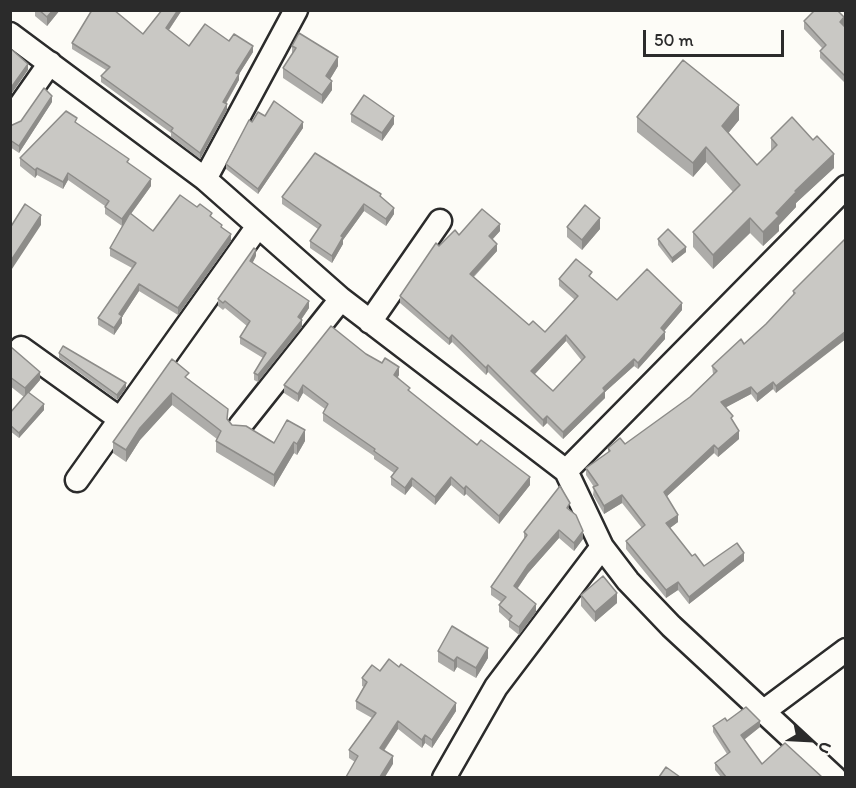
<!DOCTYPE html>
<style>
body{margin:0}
#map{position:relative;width:856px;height:788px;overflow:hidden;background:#fdfcf7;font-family:Itim,sans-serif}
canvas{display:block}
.frame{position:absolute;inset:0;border:12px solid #2b2b2b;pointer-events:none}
.north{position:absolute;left:778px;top:710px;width:60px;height:60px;-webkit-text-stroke:4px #fdfcf7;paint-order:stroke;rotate:114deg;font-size:16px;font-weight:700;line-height:24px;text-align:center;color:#2b2b2b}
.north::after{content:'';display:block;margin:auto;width:21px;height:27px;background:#2b2b2b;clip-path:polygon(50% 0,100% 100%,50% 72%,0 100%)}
.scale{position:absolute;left:643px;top:30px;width:141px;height:27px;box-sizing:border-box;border:3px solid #2b2b2b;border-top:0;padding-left:8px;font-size:18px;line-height:21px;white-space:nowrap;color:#2b2b2b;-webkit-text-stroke:4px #fdfcf7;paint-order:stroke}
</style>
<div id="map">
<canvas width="856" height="788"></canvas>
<div class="frame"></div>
<div class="north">U</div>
<div class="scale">50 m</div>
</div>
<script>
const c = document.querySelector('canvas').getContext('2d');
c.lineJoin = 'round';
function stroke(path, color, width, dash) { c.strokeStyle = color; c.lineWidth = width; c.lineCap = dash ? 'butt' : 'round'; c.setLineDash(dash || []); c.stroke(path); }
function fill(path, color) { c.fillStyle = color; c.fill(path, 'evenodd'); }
const minor = new Path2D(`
 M10,34L205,179L341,299L566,471L846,187
 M10,120L50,63
 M205,179L296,10
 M370,322L440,221
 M21,348L120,419
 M240,426L341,299
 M566,471L602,547L628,581L671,626L835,778
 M77,480L258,226
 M764,711L846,650
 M444,778L496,687L602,547`);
const wall = new Path2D(`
 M35,10H60L47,26L35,16Z
 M162,10H182L169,30L189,46L229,41L253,52L239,74V80L226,104L227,110L200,159L171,137V133L101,82V76L106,70L72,49V43L143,34Z
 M804,21L844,25V26L846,28V84L820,58V51L822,48L804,29Z
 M292,46L338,66L330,79L332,90L322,104L283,78V68L292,54Z
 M52,102L19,153L10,147V126L21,121Z
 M351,114L394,124L382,141L351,122Z
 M265,116L303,128L258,194L226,169V164L252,122Z
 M637,117L739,120L728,133L757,165L771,152V138L834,168L796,203V207L779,225V231L763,246L750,233L713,269L693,247V232L733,192L706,162L693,177L637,132Z
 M77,124L129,164L151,186L131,214L153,231L197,207L212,217L222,228L231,241L178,315L139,291L122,317V323L114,335L98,325V318L132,268L110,256V248L122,226L105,214V206L68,180L63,189L37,175L35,178L20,166V158Z
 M282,197H381L394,214L386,226L364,211L343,240V244L332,263L310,248V241L318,229L282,204Z
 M567,227L600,229L582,250L567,237Z
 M500,231L492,240L497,251L474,277L529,325L545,332L575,300L559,286V279L592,278L617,300L682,310L664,331L665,339L638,369L634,366L605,392V398L563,439L547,423L543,427L488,372L486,375L452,342L449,345L400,303V296L439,246L459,235ZM566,341L582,361L553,391L534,375Z
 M846,238L776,393L773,389L757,402L751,394L726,407L733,422L739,439L718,457L714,453L667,496L678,522L670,528L692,556L704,566L744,561L689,604L678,590L666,598L626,549V541L642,528L622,503L604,514L593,495L594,487L586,475V468L608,452V448L625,444L690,397L713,374L712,366L744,344L766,324L793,296V291Z
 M658,239L686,252L672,263L658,245Z
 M256,256L252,263L309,308L301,320L302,327L258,382L254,380V373L263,358L240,344V337L247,326L225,308L223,310L218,306V299Z
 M11,347L40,380L29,393L44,410L19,438L10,431V413L24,397L10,386Z
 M59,353L126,388L117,400L59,358Z
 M366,354L399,375L398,377L410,392L530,485L499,524L466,494L464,496L451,485L435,505L412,486L405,495L391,485V477L394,473L374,459V456L323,421V413L325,409L303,393L298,402L284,393V385Z
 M189,379L228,420L232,425L274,443L305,441L297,455L294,453L274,487L216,452V441L217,439L172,405L140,440L126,462L113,453V442Z
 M570,510L583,539L574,551L559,538L528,573L518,588L536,612L519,635L509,627V621L499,612V605L501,602L491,595V587L524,539V532Z
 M581,595L617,603L595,622L581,606Z
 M438,651L488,658L476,678L457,667L454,672L438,662Z
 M380,671L456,711L432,748L425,743L422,748L398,729L384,751L393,764L355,762L349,758V750L372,718L356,709V701L364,687L362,686V678Z
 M727,721L760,727L744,740L762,764L822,777H721L715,770V763L727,754L713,732V726Z`);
const shadedWall = new Path2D(`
 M53,10H60L47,26V17Z
 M178,10H182L166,34V28Z
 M844,17V25L840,29V22Z
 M253,46V52L236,79V73Z
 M338,57V66L326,86V76Z
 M28,64V70L10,96V89Z
 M239,74V80L223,108V102Z
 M332,81V90L322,104V95Z
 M52,96V102L19,153V146Z
 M227,104V110L200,159V153Z
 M739,105V120L722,141V126Z
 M394,116V124L382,141V133Z
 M303,122V128L258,194V189Z
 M706,147V162L693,177V163Z
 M834,154V168L796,203V207L779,225V231L763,246V232L776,213L795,191Z
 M37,168V175L35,178V170Z
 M68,173V180L63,189V182Z
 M151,179V186L122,226V219Z
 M364,204V211L343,240V244L332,263V256L341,236Z
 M394,208V214L386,226V219Z
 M41,215V225L10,272V262Z
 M600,218V229L582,250V240Z
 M750,218V233L713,269V255Z
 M500,224V231L489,243V236Z
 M231,234V241L178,315V308Z
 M497,244V251L470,280V274Z
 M686,247V252L672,263V258Z
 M256,250V256L250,268V261Z
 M139,284V291L122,317V323L114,335V328L119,314Z
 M309,301V308L298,324V317Z
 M682,303V310L661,335V328Z
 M302,320V327L258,382V375Z
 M846,331V339L776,393V386Z
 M665,332V339L638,369V363Z
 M452,335V342L449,345V339Z
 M566,335V341L531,378V371Z
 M634,359V366L605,392V398L563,439V432L603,388Z
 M488,365V372L486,375V368Z
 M399,367V375L394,382V375Z
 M40,372V380L25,397V388Z
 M773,382V389L757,402V394Z
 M126,383V388L117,400V395Z
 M303,385V393L298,402V394Z
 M751,387V394L721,410V402Z
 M172,393V405L140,440L126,462V450L140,428Z
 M44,404V410L19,438V433Z
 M547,416V423L543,427V420Z
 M305,430V441L297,455V444Z
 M739,431V439L718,457V449Z
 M294,442V453L274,487V475Z
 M714,445V453L664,499V492Z
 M451,477V485L435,505V497Z
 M530,477V485L499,524V516Z
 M412,478V486L405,495V488Z
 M466,486V494L464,496V489Z
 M622,495V503L604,514V506Z
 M678,515V522L666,531V523Z
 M559,530V538L528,573L514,593V586L528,565Z
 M583,531V539L574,551V543Z
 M744,553V561L689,604V597Z
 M678,582V590L666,598V590Z
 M617,593V603L595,622V612Z
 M536,604V612L519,635V627Z
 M488,648V658L476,678V668Z
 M457,657V667L454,672V661Z
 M456,703V711L432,748V740Z
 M398,721V729L380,756V748Z
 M760,721V727L741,742V735Z
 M425,735V743L422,748V740Z
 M393,756V764L385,777H380Z`);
const building = new Path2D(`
 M39,10H53L47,17Z
 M92,10H114L143,34L162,10H178L166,28L189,46L205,24L229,41L234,34L253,46L236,73L239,74L223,102L227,104L200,153L171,131L173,128L101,76L110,67L72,43Z
 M815,10H837L844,17L840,22L846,28V77L820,51L826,45L804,21Z
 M299,33L338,57L326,76L332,81L322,95L283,68L296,48L292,46Z
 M10,48L28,64L10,89Z
 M683,60L739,105L722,126L757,165L777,145L771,138L792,117L813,140L817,136L834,154L795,191L796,192L776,213L779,216L763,232L750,218L713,255L693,232L740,185L706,147L693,163L637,117Z
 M44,88L52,96L19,146L10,140V126L21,121Z
 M364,95L394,116L382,133L351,114Z
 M274,101L303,122L258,189L226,164L249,120L252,122L258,112L265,116Z
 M66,111L77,118L75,122L129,159L127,162L151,179L122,219L105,207L109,201L68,173L63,182L37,168L35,170L20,158Z
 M315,153L381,194L380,196L394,208L386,219L364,204L341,236L343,237L332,256L310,241L321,225L282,197Z
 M180,195L197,207L200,204L212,213L210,216L222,225L221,227L231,234L178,308L139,284L119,314L122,316L114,328L98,318L136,263L110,248L130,213L153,231Z
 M25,204L41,215L10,262V228Z
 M585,205L600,218L582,240L567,227Z
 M482,209L500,224L489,236L497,244L470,274L529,325L533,321L545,332L578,296L559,279L576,259L592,272L589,276L617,300L647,269L682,303L661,328L665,332L638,363L634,359L603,388L605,391L563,432L547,416L543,420L488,365L486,368L452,335L449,339L400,296L436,243L439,246L455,230L459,235ZM566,335L585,357L553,391L531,371Z
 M668,229L686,247L672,258L658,239Z
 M846,238V331L776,386L773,382L757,394L751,387L721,402L733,416L731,418L739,431L718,449L714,445L664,492L678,515L666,523L692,556L695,554L704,566L737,543L744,553L689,597L678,582L666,590L626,541L645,525L622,495L604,506L593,487L598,485L586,468L610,451L608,448L620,438L625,444L690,397L717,371L712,366L741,339L744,344L766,324L795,293L793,291Z
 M254,248L256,250L250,261L309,301L298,317L302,320L258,375L254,373L266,353L240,337L250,321L225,301L223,303L218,299Z
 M331,326L366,354L382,363L385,358L399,367L394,375L410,388L408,390L477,445L481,440L530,477L499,516L466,486L464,489L451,477L435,497L412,478L405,488L391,477L398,468L374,451L375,449L323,413L328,404L303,385L298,394L284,385Z
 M63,346L126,383L117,395L59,353Z
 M11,347L40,372L25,388L10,377Z
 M172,359L189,373L185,377L228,409L227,419L232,425L246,426L274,443L287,420L305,430L297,444L294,442L274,475L216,441L221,431L172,393L140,428L126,450L113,442Z
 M28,392L44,404L19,433L10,425V413Z
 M560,486L570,503L567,508L576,515L583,531L574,543L559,530L528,565L514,586L536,604L519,627L509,620L512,616L499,605L506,597L491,587L527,535L524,532Z
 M603,576L617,593L595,612L581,595Z
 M452,626L488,648L476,668L457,657L454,661L438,651Z
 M389,659L399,667L401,664L456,703L432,740L425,735L422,740L398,721L380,748L393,756L380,777H346L358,756L349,750L376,713L356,701L367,682L362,678L372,665L380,671Z
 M746,707L760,721L741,735L762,764L785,743L822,777H726L715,763L730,752L713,726L725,718L727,721Z
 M666,767L680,777H659Z`);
stroke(minor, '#2b2b2b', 27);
stroke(minor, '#fdfcf7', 22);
fill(wall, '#adaca9');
fill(shadedWall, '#8d8c89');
fill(building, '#c9c8c4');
stroke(building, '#8d8c89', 1.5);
</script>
